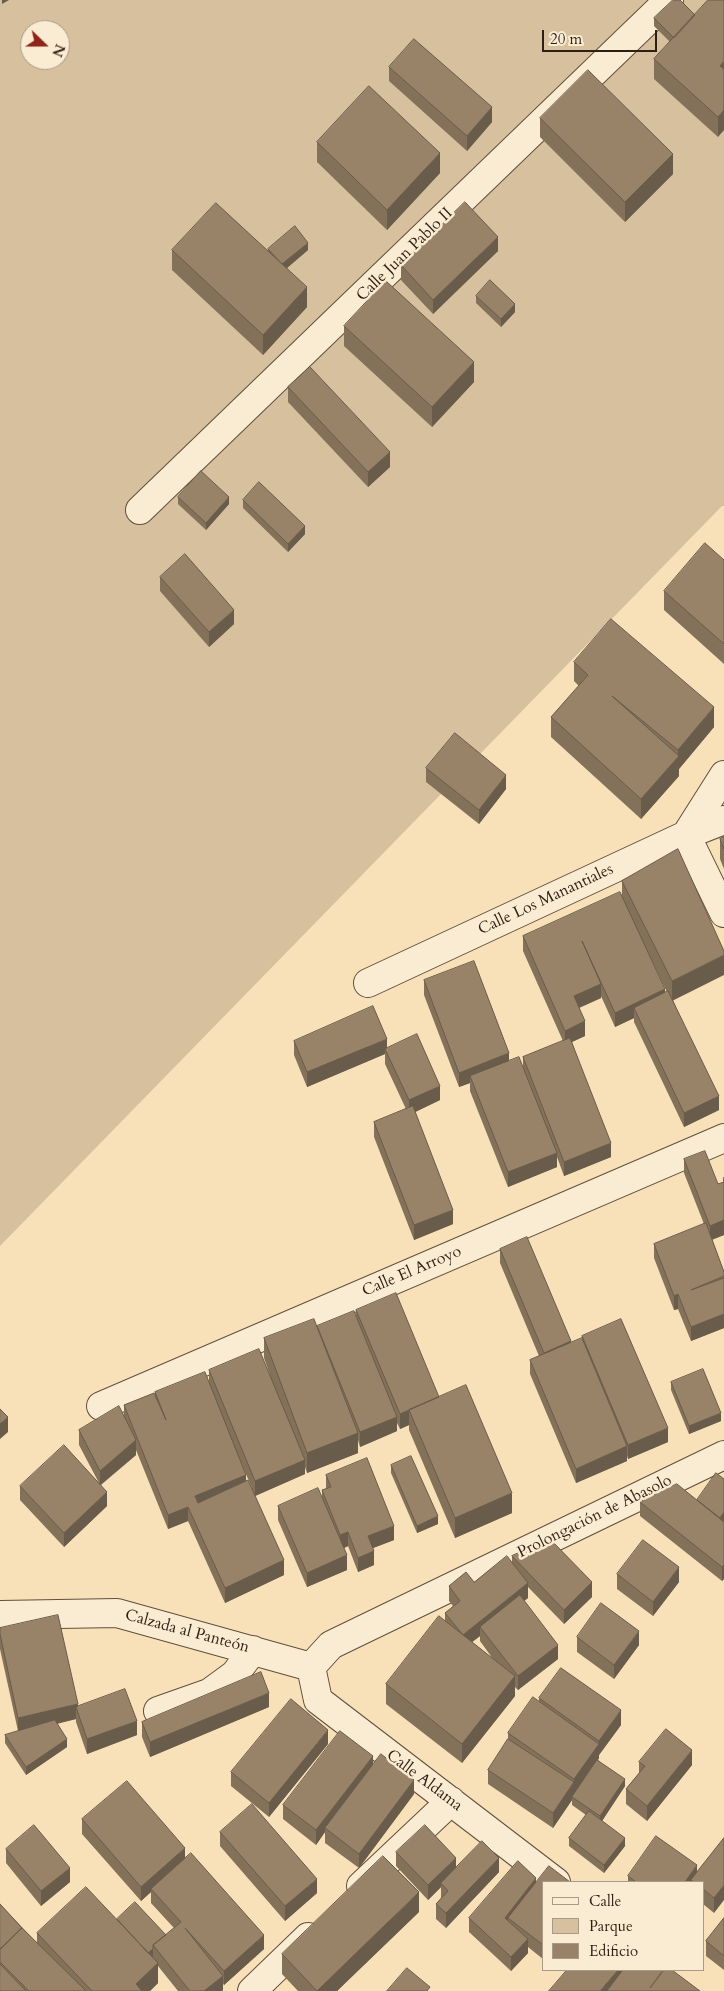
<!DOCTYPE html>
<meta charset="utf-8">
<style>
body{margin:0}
#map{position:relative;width:724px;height:1991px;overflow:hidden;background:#f8e1b9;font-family:Cardo,serif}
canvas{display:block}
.legend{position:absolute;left:542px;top:1881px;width:162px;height:90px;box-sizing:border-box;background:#faecd2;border:1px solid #a99a86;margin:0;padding:6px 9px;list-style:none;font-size:15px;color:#2f1e13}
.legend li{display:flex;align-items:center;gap:10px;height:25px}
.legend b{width:25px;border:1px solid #a99a86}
.north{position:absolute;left:20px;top:20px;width:50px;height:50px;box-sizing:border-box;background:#faecd2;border:1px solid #a99a86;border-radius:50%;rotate:112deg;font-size:14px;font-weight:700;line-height:20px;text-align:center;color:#2f1e13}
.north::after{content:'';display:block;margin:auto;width:18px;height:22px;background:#8f2418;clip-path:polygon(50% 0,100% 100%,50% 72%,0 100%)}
.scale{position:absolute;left:542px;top:30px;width:115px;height:22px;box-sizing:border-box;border:2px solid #2f1e13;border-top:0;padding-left:6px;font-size:15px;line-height:18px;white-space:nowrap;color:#2f1e13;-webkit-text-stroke:4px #faecd2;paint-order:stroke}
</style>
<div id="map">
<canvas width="724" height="1991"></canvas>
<ul class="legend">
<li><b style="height:6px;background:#faecd2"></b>Calle</li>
<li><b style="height:14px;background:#d6c09d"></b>Parque</li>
<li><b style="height:14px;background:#988369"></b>Edificio</li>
</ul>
<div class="north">N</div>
<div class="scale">20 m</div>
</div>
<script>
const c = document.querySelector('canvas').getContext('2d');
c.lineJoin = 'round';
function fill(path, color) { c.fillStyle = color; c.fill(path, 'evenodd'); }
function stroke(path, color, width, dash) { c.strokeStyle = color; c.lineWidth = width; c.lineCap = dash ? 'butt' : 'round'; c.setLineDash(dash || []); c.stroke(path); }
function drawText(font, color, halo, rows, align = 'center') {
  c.font = font + ' Cardo,serif'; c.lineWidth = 5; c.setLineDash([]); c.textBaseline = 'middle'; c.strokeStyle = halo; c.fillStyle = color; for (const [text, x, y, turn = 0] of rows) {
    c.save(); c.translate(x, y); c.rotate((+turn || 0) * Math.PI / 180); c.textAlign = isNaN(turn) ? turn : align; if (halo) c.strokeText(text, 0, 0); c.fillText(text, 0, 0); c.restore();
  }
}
const green = new Path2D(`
 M0,0H724V506H722L0,1246ZM30,30H60V60H30Z`);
const minor = new Path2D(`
 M140,510L669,0
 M724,775L686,835L724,913
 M368,983L686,835L724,820
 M101,1406L724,1138
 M0,1615L117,1613L311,1667
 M311,1667L331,1645L724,1455
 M311,1667L318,1700L556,1882
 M158,1711L209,1693L235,1674L253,1650
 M361,1886L451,1801
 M252,1991L308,1937`);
const wall = new Path2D(`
 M724,0L718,137L654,79V59L670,42L654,26V18L695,15Z
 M389,67L492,122L467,151L389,81Z
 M540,118L673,174L625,222L540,137Z
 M317,142L440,173L387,230L317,162Z
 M268,249L308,250L287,268L307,307L263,355L172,270V250L268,251Z
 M498,251L433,314L401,280V265Z
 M476,296L515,312L501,327L476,303Z
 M344,326L474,382L432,427L344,346Z
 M288,387L390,467L368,487L288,402Z
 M178,497L229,504L206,530L178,504Z
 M243,500L305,534L288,552L243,508Z
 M724,560V664L664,610V591Z
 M160,577L234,624L209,647L160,591Z
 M574,662L714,727L679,769V776L641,819L551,737V717L579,686L574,681Z
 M426,768L506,789L479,824L426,782Z
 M724,837V869L720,859V839Z
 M678,849L673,1000L719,1110L684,1127L634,1022V1018L615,1027L601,996V998L579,1008L585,1036L572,1042L611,1157L564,1176L557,1157V1167L508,1187L470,1091V1083L459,1087L424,995V980L509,1061L523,1068V1057L563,1041L523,951V936L622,898V881ZM651,959L667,992L665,993Z
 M294,1041L387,1048L440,1100L415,1112L453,1224L414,1240L374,1137V1122L406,1109L385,1064V1054L307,1087L294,1055Z
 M684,1159L718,1184L723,1183V1177H724V1235L712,1240L724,1272V1328L691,1341L678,1309L674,1310L654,1258V1244L704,1224L684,1173Z
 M500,1249L571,1343L582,1339V1336L668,1442L628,1459L627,1456V1461L576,1483L530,1374V1360L539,1356L500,1263Z
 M356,1310L439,1397L512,1513L455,1538L409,1430V1425L400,1429L397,1423V1431L360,1447L358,1440V1453L307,1473L305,1467V1474L255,1496L284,1575L225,1603L188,1521L168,1529L136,1450V1455L101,1485L107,1506L64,1547L20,1500V1486L99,1483L79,1445V1430L124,1415V1405L155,1395V1392L209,1381V1370L270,1375L264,1358V1338L317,1327L356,1316ZM235,1449L252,1488L246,1481Z
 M671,1382L721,1421L689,1434L671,1390Z
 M391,1465L438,1524L417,1533L391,1473Z
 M326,1475L394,1540L373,1548L374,1565L358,1572L348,1546L344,1548L347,1570L307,1587L278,1520V1506L322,1497V1490L326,1489Z
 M724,1479V1579L722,1581L640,1516V1502L697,1500Z
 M512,1556L592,1597L564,1624L528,1587V1598L524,1601L558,1659L518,1690L515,1687V1696L462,1763L386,1704V1684L445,1620V1613L453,1606L449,1601V1586L474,1582L512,1563ZM480,1636V1641L493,1659L472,1642Z
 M617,1574L679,1582L653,1616L617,1589Z
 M0,1628L78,1706L137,1735L87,1754L76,1722V1719L57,1724L67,1747L26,1775L5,1743V1735L18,1731L0,1649Z
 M577,1637L639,1645L614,1679L577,1652Z
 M539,1698L621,1725L599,1755V1758L598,1760L625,1786L602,1821L625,1846L604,1873L569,1846V1838L586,1815L572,1805V1800L553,1828L488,1784V1770L508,1739V1733L539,1701Z
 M269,1707L150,1757L142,1737V1722Z
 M328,1744L269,1817L231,1786V1772Z
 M639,1762L692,1765L647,1821L626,1804V1789L639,1773Z
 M373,1765L414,1794L359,1868L325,1843V1832L316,1845L283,1819V1805Z
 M82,1819L185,1858L264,1949L224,1985L223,1984V1990L222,1991H178L158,1966V1983L150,1991H0V1904L37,1943V1933L117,1920L166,1935L174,1928L151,1903V1892L141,1901L82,1834Z
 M220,1832L317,1893L285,1921L220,1846Z
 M724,1838L714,1913L703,1904V1882H628V1876L697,1872Z
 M6,1849L70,1882L41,1906L6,1863Z
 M396,1852L456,1867L499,1872L446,1928L436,1919V1904L441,1898V1887L428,1900L396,1866Z
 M536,1882H543V1959L528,1947V1953L511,1971L469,1932V1918Z
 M419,1912L337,1991H298L282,1974V1954Z
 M724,1918V1970L706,1956V1941Z`);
const shadedWall = new Path2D(`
 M2,0H9L2,4Z
 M724,61V81L720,66Z
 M492,107V122L467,151V136Z
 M724,110V130L718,137V117Z
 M440,153V173L387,230V210Z
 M673,154V174L625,222V202Z
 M498,237V251L433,314V300Z
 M308,243V250L281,273V265Z
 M307,287V307L263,355V335Z
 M515,304V312L501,327V319Z
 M474,362V382L432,427V407Z
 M390,452V467L368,487V472Z
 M229,497V504L206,530V523Z
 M305,526V534L288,552V544Z
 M234,610V624L209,647V632Z
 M714,707V727L679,769V776L641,819V799L678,757V750Z
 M506,775V789L479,824V810Z
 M724,955V975L672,1001V981Z
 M601,984V998L574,1010V996Z
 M665,989V1004L634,1008V1018L615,1027V1013Z
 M585,1021V1036L565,1045V1031Z
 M387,1039V1052L385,1049V1054L307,1087V1072Z
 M509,1053V1067L470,1076V1083L459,1087V1073Z
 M440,1086V1100L409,1115V1100Z
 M719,1096V1110L684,1127V1113Z
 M611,1143V1157L564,1176V1162Z
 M557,1153V1167L508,1187V1172Z
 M453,1210V1224L414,1240V1225Z
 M724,1220V1235L710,1240V1226Z
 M678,1294V1309L674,1310V1296Z
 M724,1314V1328L691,1341V1327Z
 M571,1341V1356L544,1367V1353Z
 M409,1410V1425L400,1429V1414Z
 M721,1413V1421L689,1434V1426Z
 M8,1417V1432L0,1439V1424Z
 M397,1417V1431L360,1447V1432Z
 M668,1428V1442L628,1459V1445Z
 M358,1433V1453L307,1473V1453Z
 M136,1440V1455L100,1485V1471Z
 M627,1446V1461L576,1483V1469Z
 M305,1460V1474L255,1496V1481Z
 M246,1475V1489L195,1510V1496Z
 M107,1492V1506L64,1547V1533Z
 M512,1493V1513L455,1538V1518Z
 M188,1507V1521L168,1529V1515Z
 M724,1512V1520L720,1526V1519Z
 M438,1516V1524L417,1533V1526Z
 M394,1526V1540L368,1550V1536Z
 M348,1532V1546L340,1550V1535Z
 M374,1551V1565L358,1572V1558Z
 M347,1555V1570L307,1587V1573Z
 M284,1560V1575L225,1603V1588Z
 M724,1565V1579L722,1581V1567Z
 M679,1567V1582L653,1616V1602Z
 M592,1582V1597L564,1624V1610Z
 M528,1583V1598L484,1632L480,1627V1636L463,1649V1635Z
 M639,1631V1645L614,1679V1665Z
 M558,1645V1659L518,1690V1676Z
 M515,1676V1696L462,1763V1744Z
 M269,1693V1707L150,1757V1742Z
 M78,1704V1714L76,1707V1719L18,1732V1718Z
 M621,1710V1725L599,1755V1758L574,1794V1779L599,1744V1741Z
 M137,1721V1735L87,1754V1739Z
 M328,1730V1744L269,1817V1803Z
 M67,1739V1747L26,1775V1767Z
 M692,1750V1765L647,1821V1806Z
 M373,1756V1770L325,1828V1832L316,1845V1830Z
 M625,1779V1786L600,1824V1816Z
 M414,1780V1794L359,1868V1854Z
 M574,1782V1797H572V1800L553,1828V1813Z
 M625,1838V1846L604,1873V1865Z
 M185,1848V1863L151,1889V1892L141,1901V1887Z
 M456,1858V1873L441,1883V1887L428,1900V1885Z
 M499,1858V1872L446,1928V1913Z
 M697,1865V1879L691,1880V1882H685Z
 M70,1868V1882L41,1906V1891Z
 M536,1878V1892L508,1918V1928L505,1918Z
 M317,1879V1893L285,1921V1906Z
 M724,1885V1900L714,1913V1898Z
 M419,1892V1912L337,1991H317Z
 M264,1935V1949L224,1985V1971Z
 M528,1939V1953L511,1971V1957Z
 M153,1949V1956L148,1960V1953Z
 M158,1963V1983L150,1991H136V1984Z
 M618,1970H630L612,1991H600Z
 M223,1976V1990L222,1991H204Z`);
const building = new Path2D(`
 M673,0H680L695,15L674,38L654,18Z
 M708,0H724V61L720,66L724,69V110L718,117L654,59Z
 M414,39L492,107L467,136L389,67Z
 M588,70L673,154L625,202L540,118Z
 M369,86L440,153L387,210L317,142Z
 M465,202L498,237L433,300L401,265Z
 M216,203L307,287L263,335L172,250Z
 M295,226L308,243L282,264L268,249Z
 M490,280L515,304L501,319L476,296Z
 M386,281L474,362L432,407L344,326Z
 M310,367L390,452L368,472L288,387Z
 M201,471L229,497L206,523L178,497Z
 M259,482L305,526L288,544L243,500Z
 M705,543L724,560V644L664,591Z
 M185,554L234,610L209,632L160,577Z
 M611,619L714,707L678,750L612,696L679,756L641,799L551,717L588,675L574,662Z
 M455,733L506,775L479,810L426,768Z
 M724,837V849L720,839Z
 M678,849L724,951V955L672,981L622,881Z
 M620,892L665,989L615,1013L582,941L601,984L574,996L585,1021L565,1031L523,936Z
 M474,961L509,1053L459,1073L424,980Z
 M668,991L719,1096L684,1113L634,1008Z
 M373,1006L387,1039L307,1072L294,1041Z
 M417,1034L440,1086L409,1100L385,1049Z
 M570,1038L611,1143L564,1162L523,1057Z
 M519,1057L557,1153L508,1172L470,1076Z
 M413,1106L453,1210L414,1225L374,1122Z
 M705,1151L718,1184L724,1182V1220L710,1226L684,1159Z
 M706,1223L724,1272V1276L691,1290L724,1278V1314L691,1327L678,1294L674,1296L654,1244Z
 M527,1237L571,1341L544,1353L500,1249Z
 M396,1293L439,1397L400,1414L356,1310Z
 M354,1311L397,1417L360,1432L317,1326Z
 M314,1319L358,1433L307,1453L264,1338Z
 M621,1319L668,1428L628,1445L582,1336Z
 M582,1338L627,1446L576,1469L530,1360Z
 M259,1349L305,1460L255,1481L209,1370Z
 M703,1369L721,1413L689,1426L671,1382Z
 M205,1372L246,1475L195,1496L198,1503L248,1480L284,1560L225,1588L188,1507L168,1515L124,1405L154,1393L166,1420L155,1392Z
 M466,1385L512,1493L455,1518L409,1410Z
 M119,1406L136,1440L100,1471L79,1430Z
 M0,1409L8,1417L0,1424Z
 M64,1445L107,1492L64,1533L20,1486Z
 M411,1456L438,1516L417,1526L391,1465Z
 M367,1458L394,1526L368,1536L374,1551L358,1558L348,1532L340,1535L322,1490L331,1487L326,1475Z
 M716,1473L724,1479V1512L720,1518L697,1500Z
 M677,1484L724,1522V1565L722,1567L640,1502Z
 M318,1488L347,1555L307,1573L278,1506Z
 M550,1539L592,1582L564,1610L512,1556Z
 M643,1540L679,1567L653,1602L617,1574Z
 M507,1556L528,1583L463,1635L445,1613L460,1601L449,1586L466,1572L474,1582Z
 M520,1595L558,1645L518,1676L480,1627Z
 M601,1603L639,1631L614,1665L577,1637Z
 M58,1615L78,1704L18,1718L0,1634V1628Z
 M439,1616L515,1676L462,1744L386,1684Z
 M561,1668L621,1710L599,1741L539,1698Z
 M261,1672L269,1693L150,1742L142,1722Z
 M125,1689L137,1721L87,1739L76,1707Z
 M533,1697L599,1744L574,1779L508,1733Z
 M291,1699L328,1730L269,1803L231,1772Z
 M55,1720L67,1739L26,1767L5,1735Z
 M666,1729L692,1750L647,1806L626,1789L645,1766L639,1762Z
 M340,1731L373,1756L316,1830L283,1805Z
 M508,1739L574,1782L553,1813L488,1770Z
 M381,1754L414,1780L359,1854L325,1828Z
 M597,1760L625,1779L600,1816L572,1797Z
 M127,1781L185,1848L141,1887L82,1819Z
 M252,1804L317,1879L285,1906L220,1832Z
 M589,1811L625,1838L604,1865L569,1838Z
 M34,1825L70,1868L41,1891L6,1849Z
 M425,1825L456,1858L428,1885L396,1852Z
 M656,1836L697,1865L685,1882H636L628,1876Z
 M724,1838V1885L714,1898L703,1889V1882H694L691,1880Z
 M482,1841L499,1858L446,1913L436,1904L448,1891L441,1883Z
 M191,1853L264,1935L224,1971L185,1928L223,1976L204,1991H190L153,1945L181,1922L151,1889Z
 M383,1856L419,1892L317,1991L282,1954Z
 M518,1861L536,1878L505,1918L528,1939L511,1957L469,1918Z
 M549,1866L570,1882H543V1945L508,1918Z
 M86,1887L158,1963L136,1984L142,1991H92L37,1933Z
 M135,1902L166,1935L153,1945V1949L148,1953L117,1919Z
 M0,1904L22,1928L0,1949Z
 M724,1918V1956L706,1941Z
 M22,1928L86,1991H29L0,1962V1950Z
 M0,1964L26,1991H0Z
 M407,1968L430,1987L427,1991H387Z
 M567,1970H618L600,1991H549Z
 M623,1970H663L650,1988L664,1970H672L700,1991H607Z`);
const streetNames = [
 ["Calle Juan Pablo II",405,255,-44],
 ["Calle Los Manantiales",546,900,-25],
 ["Calle El Arroyo",412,1272,-23],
 ["Prolongación de Abasolo",595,1517,-26],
 ["Calzada al Panteón",187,1632,15],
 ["Calle Aldama",424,1781,37]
];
fill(green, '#d6c09d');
stroke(minor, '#614f3c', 30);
stroke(minor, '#faecd2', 28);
fill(wall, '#83715a');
fill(shadedWall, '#6a5c4a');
fill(building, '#988369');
stroke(building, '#6a5c4a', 1);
drawText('16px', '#2f1e13', '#faecd2', streetNames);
</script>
